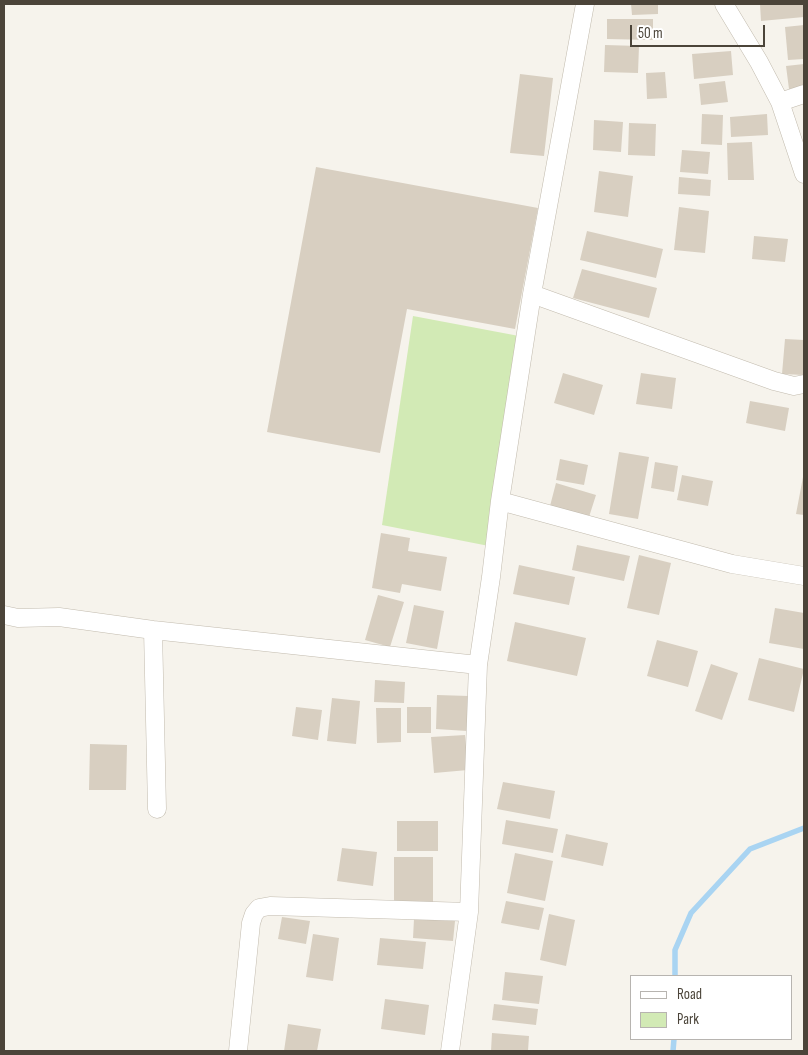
<!DOCTYPE html>
<style>
body{margin:0}
#map{position:relative;width:808px;height:1055px;overflow:hidden;background:#f6f3ec;font-family:"Sofia Sans Condensed",sans-serif}
canvas{display:block}
.frame{position:absolute;inset:0;border:5px solid #4b4439;pointer-events:none}
.legend{position:absolute;left:630px;top:975px;width:162px;height:65px;box-sizing:border-box;background:#fff;border:1px solid #b7b4b0;margin:0;padding:6px 9px;list-style:none;font-size:15px;color:#4b4439}
.legend li{display:flex;align-items:center;gap:10px;height:25px}
.legend b{width:25px;border:1px solid #b7b4b0}
.scale{position:absolute;left:630px;top:25px;width:135px;height:22px;box-sizing:border-box;border:2px solid #4b4439;border-top:0;padding-left:6px;font-size:15px;line-height:18px;white-space:nowrap;color:#4b4439;-webkit-text-stroke:4px #fff;paint-order:stroke}
</style>
<div id="map">
<canvas width="808" height="1055"></canvas>
<div class="frame"></div>
<ul class="legend">
<li><b style="height:6px;background:#fff"></b>Road</li>
<li><b style="height:14px;background:#d2eab5"></b>Park</li>
</ul>
<div class="scale">50 m</div>
</div>
<script>
const c = document.querySelector('canvas').getContext('2d');
c.lineJoin = 'round';
function fill(path, color) { c.fillStyle = color; c.fill(path, 'evenodd'); }
function stroke(path, color, width, dash) { c.strokeStyle = color; c.lineWidth = width; c.lineCap = dash ? 'butt' : 'round'; c.setLineDash(dash || []); c.stroke(path); }
const green = new Path2D(`
 M413,316L519,336L489,546L382,525Z`);
const stream = new Path2D(`
 M675,976V950L691,913L750,849L804,828
 M673,1051L674,1039`);
const building = new Path2D(`
 M631,4H658V14L632,15Z
 M760,4H804V17L761,21Z
 M607,19H653V40L607,39Z
 M804,25V59L788,60L785,27Z
 M605,45L639,46L638,73L604,72Z
 M731,51L733,75L694,79L692,54Z
 M804,64V87L789,89L786,66Z
 M665,72L667,98L647,99L646,73Z
 M520,74L553,78L544,156L510,153Z
 M725,81L728,102L701,105L699,84Z
 M702,114L723,115L722,145L701,144Z
 M767,114L768,135L731,137L730,117Z
 M594,120L623,122L621,152L593,150Z
 M629,123L656,124L655,156L628,155Z
 M752,142L754,180H728L727,143Z
 M682,150L710,152L708,174L680,172Z
 M316,167L538,208L515,329L407,309L380,453L267,432Z
 M599,171L633,176L628,217L594,212Z
 M679,177L711,180L710,196L678,194Z
 M679,207L709,211L705,253L674,250Z
 M587,231L663,249L656,278L580,260Z
 M754,236L788,239L785,262L752,259Z
 M582,269L657,288L649,318L573,298Z
 M785,339L804,340V375L782,374Z
 M563,373L603,385L594,415L554,403Z
 M641,373L676,378L672,409L636,404Z
 M750,401L789,408L785,431L746,423Z
 M619,452L649,457L638,519L609,514Z
 M560,459L588,465L584,485L556,480Z
 M655,462L678,466L674,492L651,488Z
 M682,475L713,481L708,506L677,500Z
 M803,477H804V515L796,514Z
 M556,483L596,495L589,517L550,506Z
 M381,533L410,538L408,551L447,557L441,591L402,584L400,593L372,588Z
 M577,545L630,556L624,581L572,570Z
 M639,555L671,563L659,615L627,608Z
 M519,565L575,577L569,605L513,594Z
 M378,595L404,602L390,647L365,640Z
 M414,605L444,611L437,649L406,643Z
 M775,608L804,613V649L769,643Z
 M515,622L586,638L577,676L507,661Z
 M657,640L698,651L688,687L647,676Z
 M759,658L804,669L794,712L748,700Z
 M711,664L738,673L722,720L695,711Z
 M375,680L405,682L404,703L374,702Z
 M437,695L469,696L467,731L436,729Z
 M332,698L360,701L356,744L327,741Z
 M296,707L322,710L318,740L292,736Z
 M407,707H431V733H407Z
 M376,708H401V742L377,743Z
 M465,735L468,770L434,773L431,737Z
 M90,744L127,745L126,790H89Z
 M503,782L555,791L550,819L497,809Z
 M506,820L558,829L553,853L502,844Z
 M397,821H438V851H397Z
 M566,834L608,843L603,866L561,857Z
 M342,848L377,852L373,886L337,881Z
 M515,853L553,861L545,901L507,893Z
 M394,857H433V904H394Z
 M506,901L544,908L539,930L501,923Z
 M549,914L575,920L566,966L540,960Z
 M282,917L310,921L306,944L278,939Z
 M414,919L455,921L453,941L413,938Z
 M313,934L339,938L333,981L306,977Z
 M380,938L426,942L423,969L377,965Z
 M505,972L543,976L539,1004L502,1000Z
 M385,999L429,1005L425,1035L381,1029Z
 M494,1004L538,1009L536,1025L492,1020Z
 M288,1024L321,1029L317,1051H284Z
 M492,1033L529,1036L528,1051H491Z`);
const street = new Path2D(`
 M724,4L759,62L780,102L804,174
 M780,102L804,94
 M532,294L774,381L794,386L804,384
 M500,501L732,564L804,576
 M4,615L18,618L59,617L153,630L478,665
 M153,630L157,809
 M238,1051L251,923L254,914L259,908L270,906L469,912
 M450,1051L469,912L478,665L491,577L500,501L532,294L585,4`);
fill(green, '#d2eab5');
stroke(stream, '#a9d4f2', 5.5);
fill(building, '#d8cfc1');
stroke(street, '#c2bbae', 19);
stroke(street, '#fff', 18);
</script>
